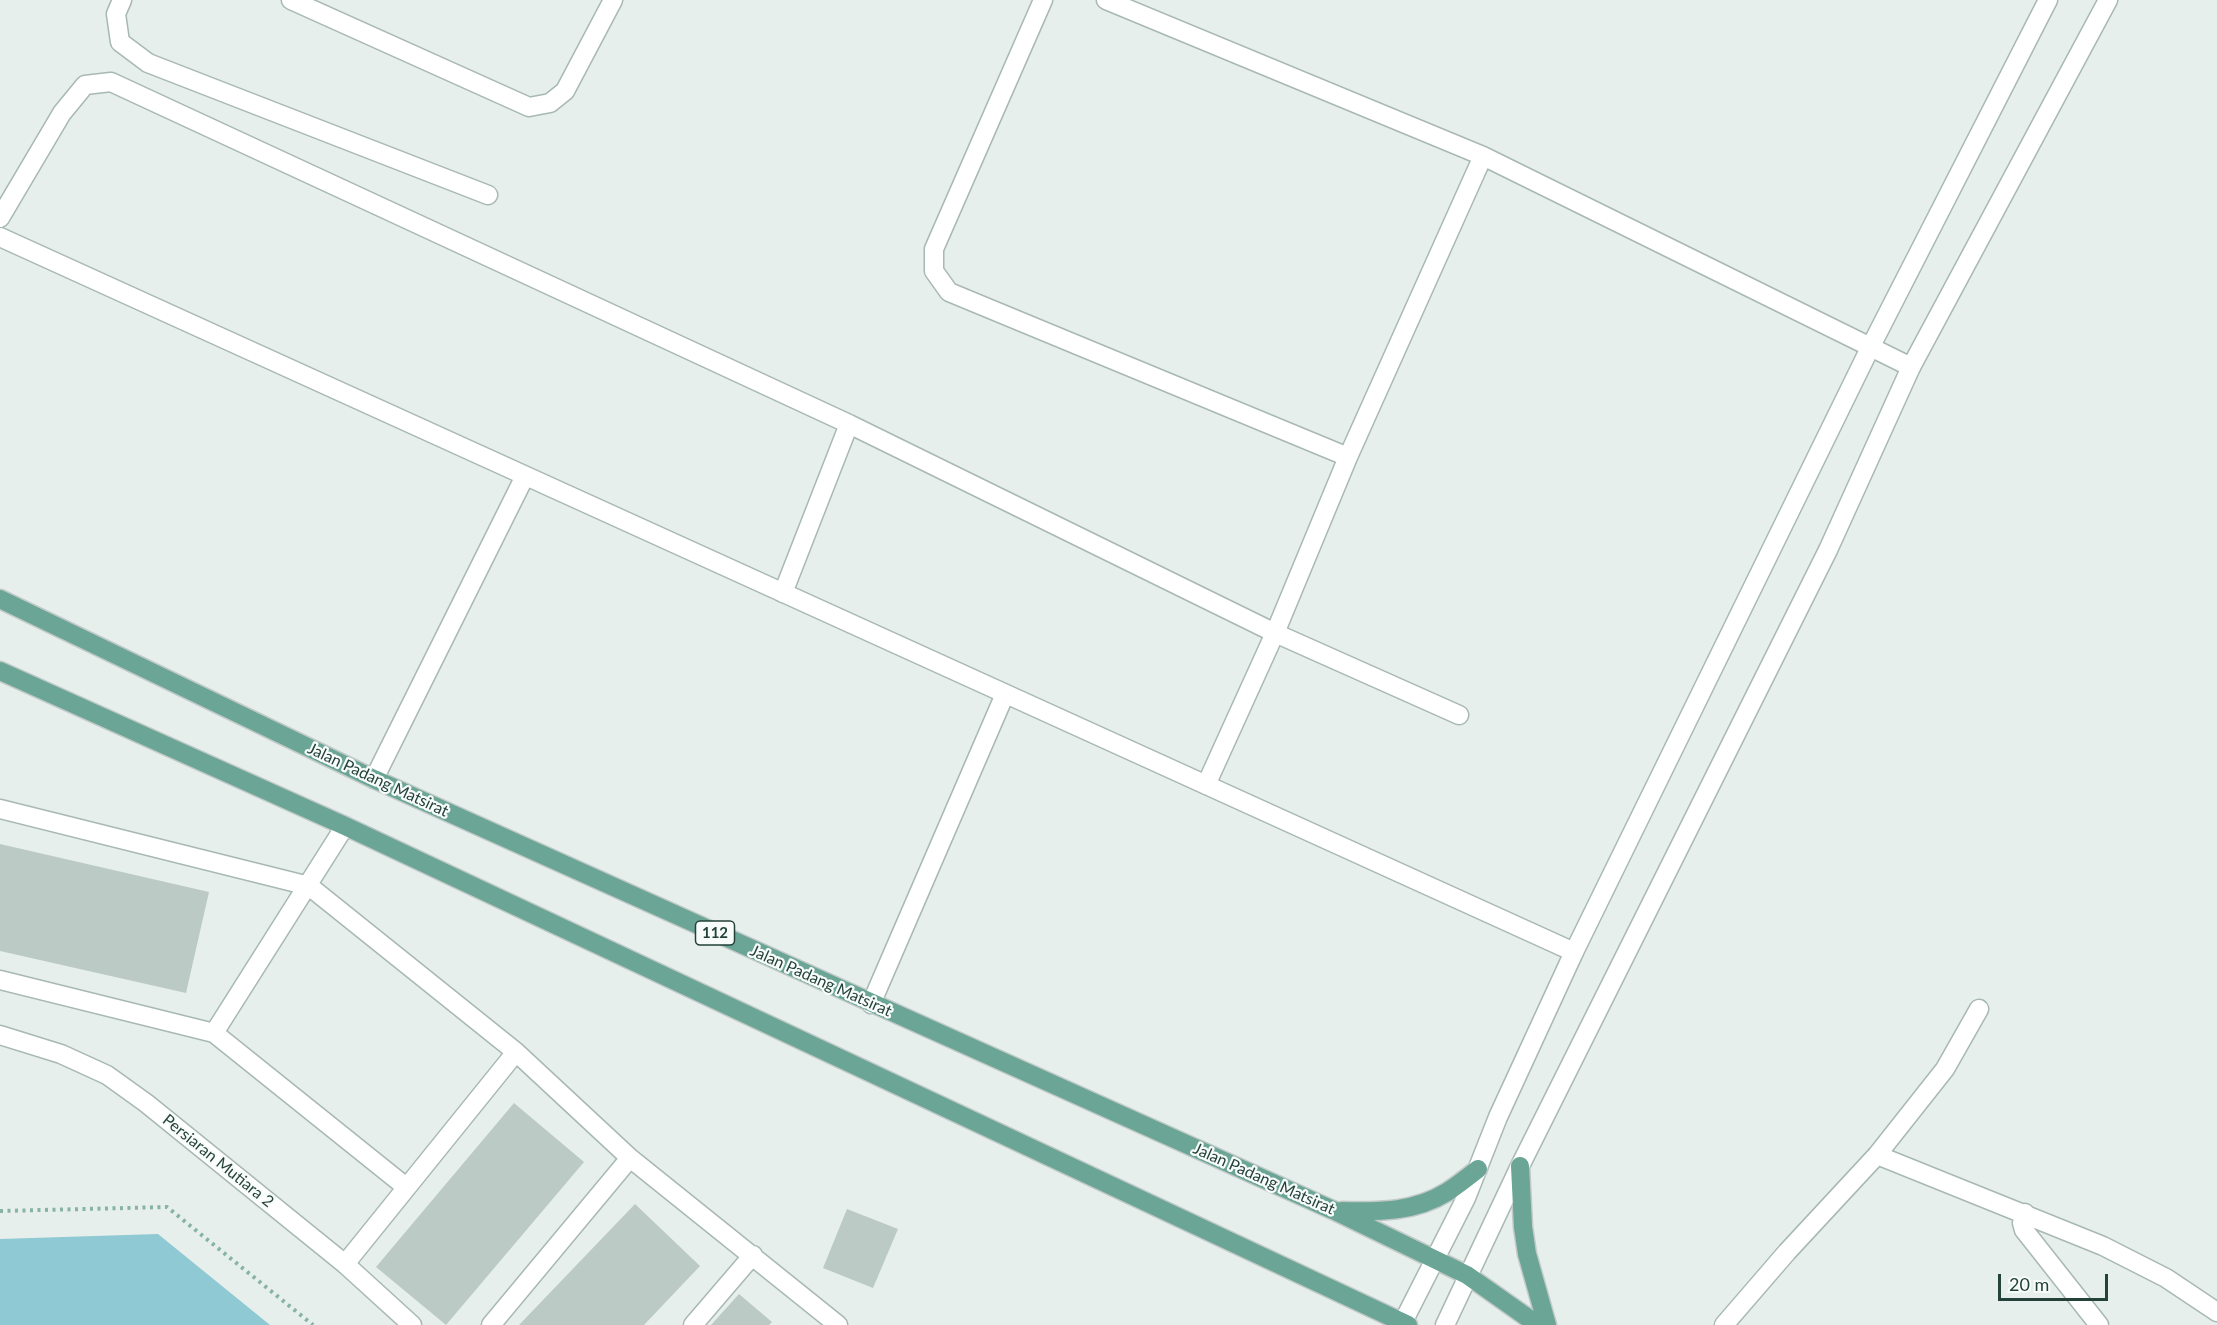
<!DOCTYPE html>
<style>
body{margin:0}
#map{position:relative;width:2217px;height:1325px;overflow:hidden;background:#e6efeb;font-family:Lato,sans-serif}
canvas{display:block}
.scale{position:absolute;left:1998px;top:1274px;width:110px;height:27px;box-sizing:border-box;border:3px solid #24423a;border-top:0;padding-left:8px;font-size:18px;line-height:21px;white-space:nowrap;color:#24423a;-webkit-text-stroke:4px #f7fbf9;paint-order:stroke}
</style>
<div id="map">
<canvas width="2217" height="1325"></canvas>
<div class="scale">20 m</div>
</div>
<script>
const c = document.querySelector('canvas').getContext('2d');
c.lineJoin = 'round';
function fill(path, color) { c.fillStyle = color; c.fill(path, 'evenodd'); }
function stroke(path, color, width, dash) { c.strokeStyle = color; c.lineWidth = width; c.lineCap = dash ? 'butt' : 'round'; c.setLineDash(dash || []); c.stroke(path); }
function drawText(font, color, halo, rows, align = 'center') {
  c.font = font + ' Lato,sans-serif'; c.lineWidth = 4.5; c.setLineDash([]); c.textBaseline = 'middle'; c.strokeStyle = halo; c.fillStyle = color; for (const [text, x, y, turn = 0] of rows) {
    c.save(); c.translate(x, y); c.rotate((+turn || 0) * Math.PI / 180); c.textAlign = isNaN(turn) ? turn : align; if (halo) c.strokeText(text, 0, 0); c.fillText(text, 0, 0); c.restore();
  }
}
const water = new Path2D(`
 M158,1234L270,1325H0V1239Z`);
const building = new Path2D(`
 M0,844L209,892L186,993L0,951Z
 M514,1103L584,1162L446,1325L376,1267Z
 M635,1204L700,1266L644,1325H519Z
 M847,1209L898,1229L873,1288L823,1268Z
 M739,1294L772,1322L769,1325H711Z`);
const path = new Path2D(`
 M0,1211L167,1207L313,1325`);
const service = new Path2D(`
 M122,0L116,14L120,42L148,63L488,195
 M0,218L62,113L85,85L111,82L849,424L1275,633L1459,715
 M783,593L849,424
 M374,779L525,476
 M0,809L309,886L516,1052L630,1158L838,1325
 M0,980L214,1033L406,1187
 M871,1004L1005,694
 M214,1033L345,826
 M345,1264L516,1052
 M491,1325L630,1158
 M693,1325L753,1255`);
const minor = new Path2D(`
 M291,0L529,107L550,103L565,91L613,0
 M1043,0L934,249V271L949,292L1348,457
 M1106,0L1483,156L1911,367
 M0,237L1574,952
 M1206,785L1275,633L1348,457L1483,156
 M0,1035L61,1054L107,1075L146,1103L345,1264L412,1325
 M1877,1155L2103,1246L2166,1278L2217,1312
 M2025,1213L2022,1223L2024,1230L2099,1325
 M1724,1325L1787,1252L1877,1155L1945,1069L1979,1009`);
const tertiary = new Path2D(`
 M1403,1322L1466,1198L1498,1117L1574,952L1870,348L2048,0
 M1445,1325L1520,1166L1828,550L1911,367L2108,0`);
const primary = new Path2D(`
 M0,599L374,779L1335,1211L1467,1275L1538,1325
 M0,671L345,826L1408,1325
 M1520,1166L1523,1227L1527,1254L1547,1325
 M1342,1211C1379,1212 1415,1212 1447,1192C1458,1185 1468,1177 1478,1169`);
const shields = [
 [715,933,39]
];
const shieldNames = [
 ["112",715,933]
];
const streetNames = [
 ["Jalan Padang Matsirat",378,780,25],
 ["Jalan Padang Matsirat",821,981,24],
 ["Persiaran Mutiara 2",218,1161,39],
 ["Jalan Padang Matsirat",1264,1179,24]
];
fill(water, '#8ec9d4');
fill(building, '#bbcac4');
stroke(service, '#a8b8b2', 21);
stroke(minor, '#a8b8b2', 21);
stroke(tertiary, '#a8b8b2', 21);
stroke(primary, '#c2cac8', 21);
stroke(path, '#86b3a5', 4, [3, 4.5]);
stroke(service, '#fff', 18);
stroke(minor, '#fff', 18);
stroke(tertiary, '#fff', 18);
stroke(primary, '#6aa596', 18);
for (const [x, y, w] of shields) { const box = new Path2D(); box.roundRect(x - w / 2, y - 12, w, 24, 4.5); c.fillStyle = '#f7fbf9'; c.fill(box); stroke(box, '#24423a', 1.5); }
drawText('bold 15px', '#24423a', null, shieldNames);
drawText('16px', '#24423a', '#f7fbf9', streetNames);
</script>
